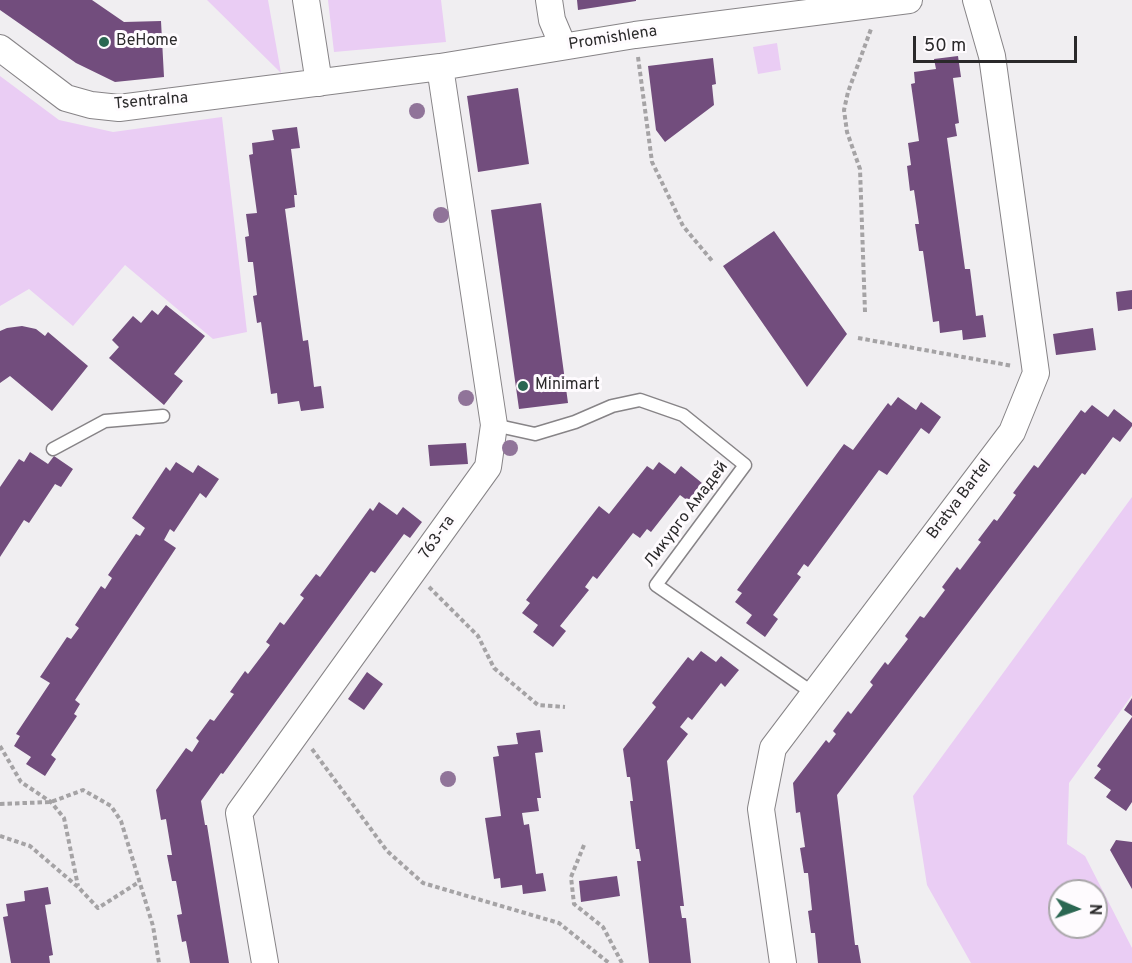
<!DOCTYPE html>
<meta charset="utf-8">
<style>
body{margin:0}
#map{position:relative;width:1132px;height:963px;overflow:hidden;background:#f0eef1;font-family:Overpass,sans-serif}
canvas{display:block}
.north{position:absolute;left:1048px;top:879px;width:60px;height:60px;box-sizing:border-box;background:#fefbfe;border:2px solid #a9a7a9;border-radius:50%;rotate:92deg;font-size:16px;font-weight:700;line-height:24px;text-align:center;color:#2a292a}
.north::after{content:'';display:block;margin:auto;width:21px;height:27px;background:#2b6752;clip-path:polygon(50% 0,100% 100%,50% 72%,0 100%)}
.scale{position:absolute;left:913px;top:36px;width:164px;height:27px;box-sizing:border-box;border:3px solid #2a292a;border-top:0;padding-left:8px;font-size:18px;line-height:21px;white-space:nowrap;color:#2a292a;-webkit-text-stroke:4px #fefbfe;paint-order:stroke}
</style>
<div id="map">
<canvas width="1132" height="963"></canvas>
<div class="north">N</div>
<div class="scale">50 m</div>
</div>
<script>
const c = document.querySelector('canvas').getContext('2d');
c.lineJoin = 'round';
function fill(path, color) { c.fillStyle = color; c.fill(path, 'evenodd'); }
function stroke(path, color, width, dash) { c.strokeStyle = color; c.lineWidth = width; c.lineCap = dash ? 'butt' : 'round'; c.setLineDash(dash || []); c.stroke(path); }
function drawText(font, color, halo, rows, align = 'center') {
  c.font = font + ' Overpass,sans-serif'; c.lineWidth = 6; c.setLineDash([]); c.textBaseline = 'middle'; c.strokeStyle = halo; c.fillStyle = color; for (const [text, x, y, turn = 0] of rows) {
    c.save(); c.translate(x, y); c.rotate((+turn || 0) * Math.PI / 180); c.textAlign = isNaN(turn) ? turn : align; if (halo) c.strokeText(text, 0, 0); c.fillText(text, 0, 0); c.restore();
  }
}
const green = new Path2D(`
 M207,0H268L281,73Z
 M328,0H441L446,42L334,52Z
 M777,43L781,70L758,74L753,47Z
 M0,76L59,120L113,132L222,117L247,332L213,339L125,265L73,326L29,289L0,306Z
 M1132,497V695L1069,783L1067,844L1085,856L1132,948V963H971L927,885L913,796ZM1060,891H1096V927H1060Z`);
const building = new Path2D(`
 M0,0H92L124,22L161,21L164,77L115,82L76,63L0,10Z
 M577,0H636V1L578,10Z
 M958,56L961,77L953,78L959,123L955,124L957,136L947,138L965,269H970L976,316L983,315L986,337L963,340L962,330L940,333L939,321L933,322L923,251H919L915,224H919L914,190L910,191L907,166L911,165L908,143L919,141L911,84L915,83L914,72L936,69L934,59Z
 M713,58L716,84L712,85L714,105L665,142L656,130L648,66Z
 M518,88L529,164L478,172L467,96Z
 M297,127L300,148L291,149L297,195H294L295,207L285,209L303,341L308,340L314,387L321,386L324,408L301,411L299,401L278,404L277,393L271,394L261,322L257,323L253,296L257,295L253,262H248L245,237L249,236L246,214L257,213L249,155L253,154L252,143L274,140L272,130Z
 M541,203L568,403L519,409L491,210Z
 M774,231L847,334L807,387L723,266Z
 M1132,290V309L1118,311L1116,292Z
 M166,305L205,336L174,374L183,381L164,405L109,358L119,347L112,340L133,316L141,323L152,310L158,315Z
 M22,326L36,329L45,336L48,332L88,366L52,411L10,376L0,383V331L7,328Z
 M1093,328L1096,350L1056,355L1053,334Z
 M898,397L916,410L921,402L941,417L929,434L921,428L887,475L879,470L808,567L804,564L797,574L801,577L773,615L778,619L765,637L746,623L752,615L735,602L742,593L737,590L844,444L853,450L888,403L891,406Z
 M1092,405L1108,417L1114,409L1132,423V426L1120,442L1113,437L1085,475L1082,473L837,795L855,945H858L861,963H818L815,933H811L808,911L812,910L808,873H804L800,848L805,847L800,812L796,813L793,783L826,740L829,743L836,734L833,731L848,711L851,714L873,685L870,682L885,662L888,665L908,639L905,636L920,616L924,618L945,590L942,587L957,567L960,570L981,542L978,540L994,519L997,521L1016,495L1013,493L1034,465L1038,468L1081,410L1085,413Z
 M466,443L468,464L430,466L428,445Z
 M30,452L48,464L54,456L73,469L61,487L55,484L29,523L24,520L0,557V487L19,459L24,462Z
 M176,462L193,473L198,465L219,479L206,498L200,493L174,532L170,529L164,540L176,548L75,700L80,704L74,714L77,716L51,755L56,759L45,776L26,764L31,757L14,746L20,736L16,734L50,683L40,677L67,637L71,639L79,628L75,625L101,586L105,589L112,578L108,575L136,534L140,536L145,528L132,518L166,467L170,471Z
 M659,462L675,474L681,466L702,483L688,501L680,495L651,532L647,529L640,538L633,533L597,579L593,576L585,587L589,590L560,626L566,631L553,647L533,632L538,625L522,613L530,603L526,600L599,506L609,514L647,466L653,470Z
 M379,502L397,515L403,507L422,522L410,538L404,534L375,573L371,571L223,774L221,773L201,801L205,825H207L229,963H190L186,941L182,942L177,915L182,914L176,881H172L167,855H172L166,819L161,820L156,790L186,748L192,752L199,741L196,738L210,719L214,721L234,694L230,692L245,671L248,674L270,645L266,642L280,622L284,625L304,598L300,595L316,574L320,577L370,508L373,511Z
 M701,651L716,662L721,656L739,670L725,687L721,683L692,720L688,717L680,727L688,734L667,761L684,906H680L682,918H686L691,963H649L637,861H641L639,849H636L630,801H633L630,777H627L623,749L656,707L652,703L688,657L693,661Z
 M367,672L383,684L364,710L348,699Z
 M1132,698V716L1124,710Z
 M1132,717V802L1126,811L1106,797L1111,790L1094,778L1101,769L1097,766Z
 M540,730L543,752L535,753L541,798H537L539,811L522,813L524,825L529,824L536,874L543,873L546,891L523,894L522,885L501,888L500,878L494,879L485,818L501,816L493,757L499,756L497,746L518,744L516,733Z
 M1116,840L1132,842V889L1110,850Z
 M617,876L620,896L581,902L579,881Z
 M48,887L51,904L45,905L53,955L49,956L50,963H11L3,917L8,916L6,904L25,901L24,891Z`);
const path = new Path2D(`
 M638,57L652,162L683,226L713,262
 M865,312L860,169L847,132L844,110L848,92L871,29
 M858,338L1013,366
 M429,587L478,636L494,668L538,705L565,707
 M0,746L21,782L51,802L64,818L78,886
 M312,749L387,851L423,883L559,923L609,963
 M0,804L51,802L83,790L111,806L121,821L153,926L159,963
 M0,836L30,846L78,887L98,908L139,882
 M584,845L571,877L574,904L603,927L622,963`);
const lane = new Path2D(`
 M494,425L535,434L575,422L612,406L640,400L683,415L745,465L656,585L813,693
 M53,449L105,421L163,416`);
const street = new Path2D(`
 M306,0L319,83
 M549,0L552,20L563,46
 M0,48L66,98L91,105L119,108L440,67L635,35L909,0
 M265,963L239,813L488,467L494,425L440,67
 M783,963L761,809L773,748L1012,432L1036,373L992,56L976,0`);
const trees = [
 [417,111],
 [441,215],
 [466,398],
 [510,448],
 [448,779]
];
const markers = [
 [104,42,6,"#2b6752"],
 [523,386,6,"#2b6752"]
];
const streetNames = [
 ["Promishlena",613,39,-9],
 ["Tsentralna",151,102,-5],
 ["Bratya Bartel",960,500,-53],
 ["Ликурго Амадей",687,515,-53],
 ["763-та",438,538,-55]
];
const poiNames = [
 ["BeHome",116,42],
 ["Minimart",535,386]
];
fill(green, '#eacdf4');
fill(building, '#724d7d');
stroke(lane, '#878487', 15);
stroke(street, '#878487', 28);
stroke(path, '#a5a3a5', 4, [4.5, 3]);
stroke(lane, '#fff', 12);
stroke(street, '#fff', 26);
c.fillStyle = '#907499';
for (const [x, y] of trees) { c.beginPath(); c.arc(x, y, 8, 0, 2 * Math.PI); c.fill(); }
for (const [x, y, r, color] of markers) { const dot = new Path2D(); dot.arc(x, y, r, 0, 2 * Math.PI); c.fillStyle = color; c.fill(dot); stroke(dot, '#fefbfe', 2); }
drawText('16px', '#2a292a', '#fefbfe', streetNames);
drawText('16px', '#2a292a', '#fefbfe', poiNames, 'left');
</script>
